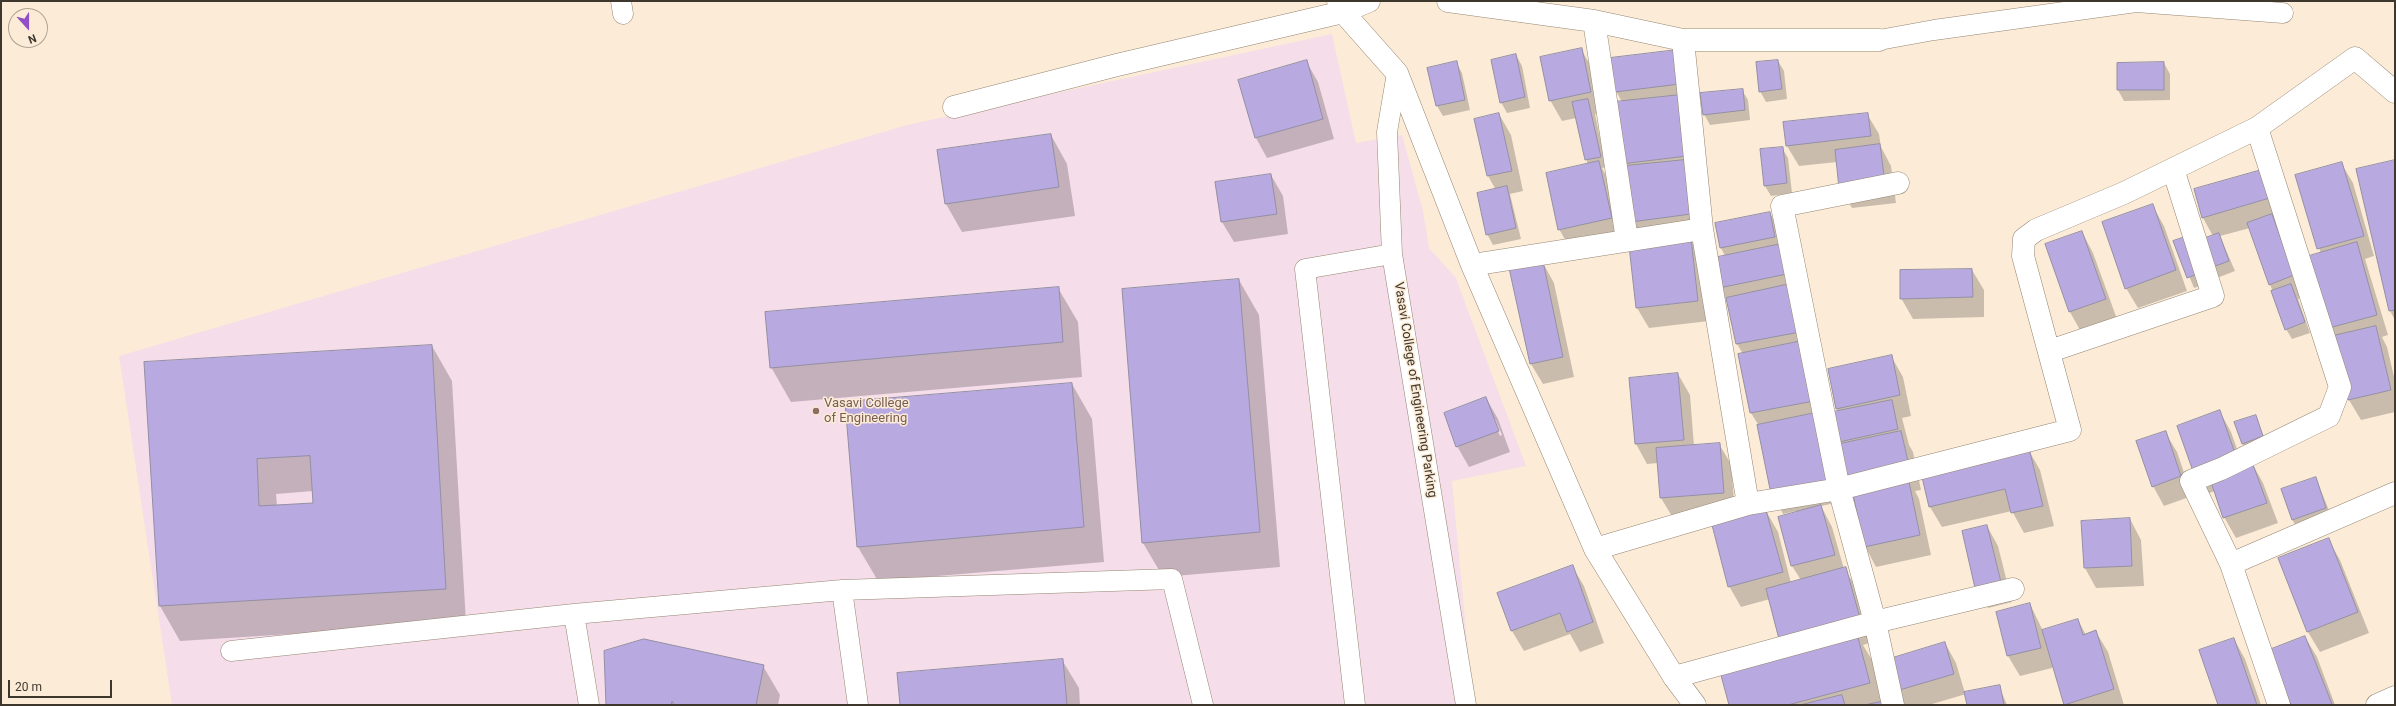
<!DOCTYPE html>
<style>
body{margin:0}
#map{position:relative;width:2396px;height:706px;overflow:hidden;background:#fcecd7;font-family:Roboto,sans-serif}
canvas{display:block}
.frame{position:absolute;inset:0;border:2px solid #3d372e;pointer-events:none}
.north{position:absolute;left:8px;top:8px;width:40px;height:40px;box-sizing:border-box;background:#fcecd7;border:1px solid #b0a493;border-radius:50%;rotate:159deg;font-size:11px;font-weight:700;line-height:16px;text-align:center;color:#3d372e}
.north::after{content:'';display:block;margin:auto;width:14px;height:18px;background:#9250c6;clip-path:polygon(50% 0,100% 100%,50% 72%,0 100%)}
.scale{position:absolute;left:8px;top:680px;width:104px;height:18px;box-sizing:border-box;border:2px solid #3d372e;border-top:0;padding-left:5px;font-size:12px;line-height:14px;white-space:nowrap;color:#3d372e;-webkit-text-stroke:3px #fcecd7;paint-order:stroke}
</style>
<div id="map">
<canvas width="2396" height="706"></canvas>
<div class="frame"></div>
<div class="north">N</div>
<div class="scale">20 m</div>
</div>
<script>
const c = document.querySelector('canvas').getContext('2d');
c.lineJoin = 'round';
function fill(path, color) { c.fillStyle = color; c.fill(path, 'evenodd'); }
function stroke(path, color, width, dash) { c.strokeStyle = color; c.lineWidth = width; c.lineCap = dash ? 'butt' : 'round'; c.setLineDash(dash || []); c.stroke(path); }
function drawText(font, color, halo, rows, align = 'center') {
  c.font = font + ' Roboto,sans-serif'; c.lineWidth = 3; c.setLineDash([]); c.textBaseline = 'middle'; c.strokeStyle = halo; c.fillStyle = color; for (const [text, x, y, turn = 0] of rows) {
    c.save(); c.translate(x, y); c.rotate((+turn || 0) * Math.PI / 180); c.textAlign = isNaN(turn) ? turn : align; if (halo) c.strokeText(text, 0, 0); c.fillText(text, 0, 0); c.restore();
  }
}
const education = new Path2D(`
 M1332,34L1356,143L1402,135L1423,211L1429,248L1456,278L1526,466L1452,481L1473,705H172L119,356L907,125Z`);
const shadow = new Path2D(`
 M1581,49L1593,70L1602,112L1595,114L1606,167L1602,168L1610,183L1623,238L1571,250L1559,229L1588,165L1576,118L1562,121L1550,100Z
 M1676,51L1702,235L1644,242L1632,221L1622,102L1616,91Z
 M1516,55L1522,66L1530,108L1507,113L1501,102Z
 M1306,61L1318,82L1334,139L1267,158L1256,138Z
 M1778,61L1784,71L1787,99L1766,102L1760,91Z
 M1456,62L1462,73L1470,110L1443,116L1437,106Z
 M2164,63L2170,74V100L2124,101L2118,90V64Z
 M1742,90L1748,100L1750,120L1710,125L1704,114Z
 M1499,114L1511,135L1523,191L1510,194L1521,239L1493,245L1487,234L1496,190L1488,176Z
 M1867,114L1879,134L1881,147L1891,166L1896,203L1852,208L1840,188L1837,162L1799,166L1787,146Z
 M1051,135L1067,164L1075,216L962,232L946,204Z
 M1782,148L1788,158L1792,193L1771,196L1765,186Z
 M2395,161V320L2390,311Z
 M2341,163L2353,183L2374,256L2365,259L2388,335L2382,337L2387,347L2395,381V412L2361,420L2349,400L2330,328L2321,254L2297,176Z
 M1271,175L1283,196L1288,234L1234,242L1222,222L1216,183Z
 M2276,191L2284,218L2275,220L2284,235L2305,296L2298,299L2310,333L2292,339L2286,329L2250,228L2220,236L2235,271L2217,278L2211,267L2213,236L2203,218Z
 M2152,205L2164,226L2187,291L2138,308L2126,288Z
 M1770,213L1781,233L1840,502L1821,506L1832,527L1844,569L1857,588L1872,642L1863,645L1872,660L1883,702L1886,705H1730L1785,650L1770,599L1741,607L1729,586L1766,511L1778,532L1791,583L1801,580L1792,566L1780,517L1797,513L1796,511L1783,514L1772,493L1759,426L1751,413L1740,355L1743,354L1737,344L1728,302L1720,288L1725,256L1721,248L1716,224Z
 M2082,232L2093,253L2117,319L2081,332L2070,312Z
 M1690,239L1702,259L1709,321L1649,328L1637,308L1630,246Z
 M2175,242L2206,284L2194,288Z
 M1543,263L1554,283L1574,377L1543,384L1531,364L1510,269Z
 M1972,270L1984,290V317L1913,319L1901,298Z
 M1239,280L1259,315L1280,567L1163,577L1143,543Z
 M1058,288L1078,322L1082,377L791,402L771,367Z
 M432,346L452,381L466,623L180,641L160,606L146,363ZM313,491L314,504L277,506L276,494Z
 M1891,356L1903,377L1911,416L1902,418L1909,445L1913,452L1921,490L1915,491L1919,499L1931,555L1876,567L1865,546L1856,503L1845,483L1837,408Z
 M1678,374L1690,395L1694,446L1719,444L1731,464L1735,513L1673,518L1661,498L1658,463L1647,464L1636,444L1630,379Z
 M1072,384L1092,419L1104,562L878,581L858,547Z
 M1486,398L1498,419L1510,452L1469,467L1457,446ZM1493,419H1495L1502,435L1500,436Z
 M2220,412L2231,432L2243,466L2252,463L2263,483L2278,523L2236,538L2224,517L2215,491L2206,494L2195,474Z
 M2255,416L2268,447L2249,454L2243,444Z
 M2165,432L2177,452L2192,496L2164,506L2153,486Z
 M2028,449L2040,470L2054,526L2024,533L2012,511L1942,527L1930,507L1923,474Z
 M2316,478L2332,518L2298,530L2292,519Z
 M2130,519L2141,540L2144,586L2096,588L2085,568Z
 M1987,526L1998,546L2012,602L1988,608L1976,588Z
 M2328,539L2340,560L2369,633L2320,652L2308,632Z
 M1572,566L1584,586L1604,643L1580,652L1570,634L1524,651L1512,631L1498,593Z
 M2030,604L2043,631L2078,620L2086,635L2096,632L2108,652L2124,705H2065L2052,660V668L2020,676L2008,656Z
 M2305,637L2317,657L2335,705H2292Z
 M2234,639L2245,659L2261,705H2219Z
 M1945,643L1956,663L1965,693L1999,686L2007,705H1968L1966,694L1929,705H1905L1897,691Z
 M1062,660L1079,688L1080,705H901Z
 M763,666L780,695L778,705H607Z`);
const building = new Path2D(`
 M1582,48L1591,92L1549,101L1540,57Z
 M1677,50L1680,84L1615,92L1610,58Z
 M1516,54L1525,97L1500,103L1491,60Z
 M1307,60L1323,119L1255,138L1238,80Z
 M1778,60L1782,89L1759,92L1756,62Z
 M1457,61L1465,100L1436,106L1427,68Z
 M2164,62V90H2117V63Z
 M1743,89L1745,110L1703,115L1700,93Z
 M1680,95L1687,156L1621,164L1614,102Z
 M1588,99L1601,157L1585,160L1572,102Z
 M1499,113L1512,171L1487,176L1474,119Z
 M1868,113L1871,136L1786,146L1783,122Z
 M1051,134L1059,187L945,204L937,150Z
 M1880,144L1885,183L1839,188L1835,150Z
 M1783,147L1787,183L1764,186L1760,149Z
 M1685,160L1691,214L1631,222L1625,166Z
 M2395,160V310L2389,311L2356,169Z
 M1599,161L1612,218L1558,230L1546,173Z
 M2342,162L2364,236L2317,249L2295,175Z
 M2265,169L2273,197L2202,218L2194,189Z
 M1271,174L1277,214L1221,222L1215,182Z
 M1507,186L1516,228L1486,235L1477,193Z
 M2153,204L2176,270L2125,289L2102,222Z
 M1770,212L1775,237L1720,248L1715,223Z
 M2272,214L2294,275L2269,285L2247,223Z
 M2082,231L2106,299L2069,312L2045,244Z
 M2219,233L2229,261L2210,268L2200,240Z
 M2188,236L2201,273L2187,278L2173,241Z
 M1691,238L1698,301L1636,308L1629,246Z
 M2357,242L2377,315L2329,328L2309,256Z
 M1781,244L1787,274L1719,288L1713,258Z
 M1543,261L1563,357L1530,364L1509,268Z
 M1972,269L1973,297L1900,299V270Z
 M1239,279L1260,532L1142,543L1122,289Z
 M1790,284L1800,332L1736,344L1726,298Z
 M2291,284L2305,322L2285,330L2271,291Z
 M1059,287L1063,342L770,368L765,312Z
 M2376,326L2391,390L2348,400L2333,336Z
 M1802,341L1814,401L1750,413L1738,354Z
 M432,345L446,589L159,606L144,362ZM310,456L313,503L259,506L257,459Z
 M1892,355L1900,395L1836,409L1828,369Z
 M1678,373L1684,440L1635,444L1629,378Z
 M1072,383L1084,527L857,547L845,402Z
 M1486,397L1499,431L1456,447L1444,413Z
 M1892,400L1898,429L1839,442L1833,412Z
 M2220,410L2237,459L2194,474L2177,426Z
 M1815,413L1829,482L1771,494L1757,425Z
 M2256,415L2263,436L2242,444L2234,422Z
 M1901,431L1910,470L1844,484L1835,445Z
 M2166,431L2181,476L2152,487L2136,441Z
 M1720,443L1724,493L1660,498L1656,448Z
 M2029,448L2043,506L2011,513L2005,489L1929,507L1921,473Z
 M2252,462L2267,503L2223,518L2209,476Z
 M1908,477L1920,535L1864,547L1852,489Z
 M2316,477L2326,508L2292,520L2281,489Z
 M1821,505L1835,555L1791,566L1778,517Z
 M1766,510L1783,572L1728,587L1712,525Z
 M2130,518L2132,566L2084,568L2081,521Z
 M1987,525L2001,582L1975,588L1962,531Z
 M2329,538L2358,612L2307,632L2278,558Z
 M1573,565L1593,622L1567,632L1560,613L1511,631L1497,593Z
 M1846,567L1861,622L1780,643L1766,589Z
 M2030,603L2041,648L2007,656L1996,612Z
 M2078,619L2083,635L2096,630L2114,689L2064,705L2042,630Z
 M1856,630L1870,683L1788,705H1729L1719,668Z
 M2305,636L2332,704L2329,705H2291L2269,650Z
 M2234,638L2257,705H2218L2199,650Z
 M644,639L764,665L756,705H674L672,701L671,705H606L604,651Z
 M1945,642L1954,674L1896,691L1886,660Z
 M1063,659L1067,705H900L897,673Z
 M2000,685L2004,705H1967L1964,692Z
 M1842,695L1845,705H1800Z
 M1885,701L1886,705H1865Z`);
const service = new Path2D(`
 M621,1L623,14
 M1879,40L1934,30L2136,2L2283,13
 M1397,73L1387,132L1392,254L1466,705
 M842,590L858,705
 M574,614L589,705
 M231,651L574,614L842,590L1172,579L1203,705
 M1355,705L1305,269L1392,254`);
const minor = new Path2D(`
 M1338,1L1343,12L1397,73L1472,265L1595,549L1674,677L1695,705
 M1448,1L1594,21L1683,40H1879
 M1594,21L1627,240
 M1683,40L1702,229L1748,504
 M954,107L1117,65L1343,12L1369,1
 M2257,128L2340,387L2329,416L2221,469L2191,481L2231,564L2279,705
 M1472,265L1702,229
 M2050,351L2213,296L2173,169
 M1595,549L1748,504L1839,489L2070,430L2023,256L2024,239L2036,230L2124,193L2257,128L2355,58L2395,92
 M2231,564L2395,493
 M1674,677L1875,622L2013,589
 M1893,705L1875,622L1839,489L1782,206L1898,183
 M2377,705L2395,697`);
const markers = [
 [816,411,4,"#8d6e63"]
];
const streetNames = [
 ["Vasavi College of Engineering Parking",1415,390,81]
];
const educationNames = [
 ["Vasavi College",824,404],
 ["of Engineering",824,419]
];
fill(education, '#f5dde9');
fill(shadow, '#0003');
fill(building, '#b8aae1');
stroke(building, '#948fa5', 1);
stroke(service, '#958673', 21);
stroke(minor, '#958673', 23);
stroke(service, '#fff', 20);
stroke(minor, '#fff', 22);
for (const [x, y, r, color] of markers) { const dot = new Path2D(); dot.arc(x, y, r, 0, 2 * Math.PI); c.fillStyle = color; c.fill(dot); stroke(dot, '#fcecd7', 1.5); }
drawText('13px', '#3d372e', '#fcecd7', streetNames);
drawText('13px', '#785e54', '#fcecd7', educationNames, 'left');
</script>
